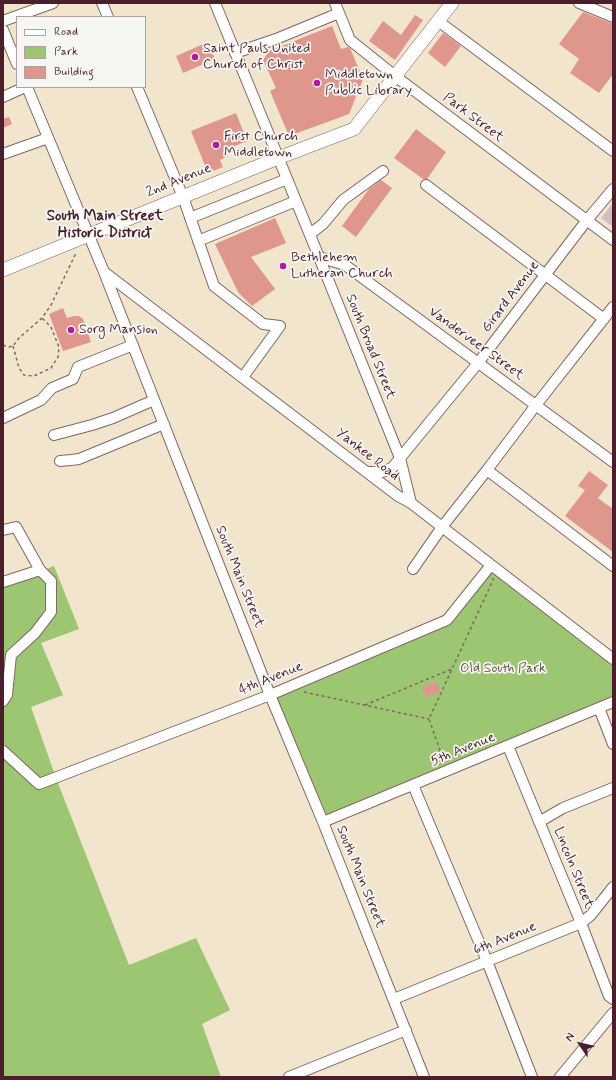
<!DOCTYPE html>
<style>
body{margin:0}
#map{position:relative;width:616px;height:1080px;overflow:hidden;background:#f2e5ce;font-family:Mynerve,sans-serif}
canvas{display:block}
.frame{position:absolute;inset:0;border:4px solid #4a1f2b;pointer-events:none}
.legend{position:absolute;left:16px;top:16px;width:130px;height:72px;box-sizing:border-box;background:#f6f6f2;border:1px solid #b1a0a2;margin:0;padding:5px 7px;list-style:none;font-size:12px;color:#4a1f2b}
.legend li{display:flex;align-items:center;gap:8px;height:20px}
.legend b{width:20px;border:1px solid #b1a0a2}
.north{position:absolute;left:560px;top:1024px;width:40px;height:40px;-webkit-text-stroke:3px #f6f6f2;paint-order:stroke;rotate:304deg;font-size:11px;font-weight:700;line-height:16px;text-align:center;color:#4a1f2b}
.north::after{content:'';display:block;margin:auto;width:14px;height:18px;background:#4a1f2b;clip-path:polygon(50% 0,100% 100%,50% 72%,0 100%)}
</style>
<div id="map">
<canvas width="616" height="1080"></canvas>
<div class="frame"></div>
<ul class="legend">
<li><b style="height:5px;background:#fff"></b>Road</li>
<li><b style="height:11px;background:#9dc672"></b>Park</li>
<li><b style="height:11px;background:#df968d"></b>Building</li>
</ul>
<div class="north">N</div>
</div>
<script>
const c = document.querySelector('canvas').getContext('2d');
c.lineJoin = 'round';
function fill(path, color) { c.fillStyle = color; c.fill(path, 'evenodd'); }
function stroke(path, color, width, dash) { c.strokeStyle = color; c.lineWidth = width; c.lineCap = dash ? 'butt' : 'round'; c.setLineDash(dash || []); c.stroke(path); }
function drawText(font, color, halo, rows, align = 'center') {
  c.font = font + ' Mynerve,sans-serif'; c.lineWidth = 3.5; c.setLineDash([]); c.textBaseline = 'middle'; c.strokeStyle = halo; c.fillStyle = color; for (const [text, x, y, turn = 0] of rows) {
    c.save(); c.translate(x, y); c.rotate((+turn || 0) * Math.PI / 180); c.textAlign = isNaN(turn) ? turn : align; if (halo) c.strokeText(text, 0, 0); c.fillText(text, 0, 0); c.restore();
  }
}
const industrial = new Path2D(`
 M613,203V227L601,218Z`);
const green = new Path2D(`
 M491,565L613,659V702L323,822L270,695L447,620Z
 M54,566L79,629L41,643L63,695L31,707L56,778L129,965L196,938L230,1010L202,1024L221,1077H3V586Z`);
const building = new Path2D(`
 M583,12L613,24V74L599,93L570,73L579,59L559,44Z
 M415,15L423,20L395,60L369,41L383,21L401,35Z
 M332,26L341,49L348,47L350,48L363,79L349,114L289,136L270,91L276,88L263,60L269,51Z
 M443,33L461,46L445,67L428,53Z
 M208,42L215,59L183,73L176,56Z
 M236,113L247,141L225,150L228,156L220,160L223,167L208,173L191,131Z
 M9,117L12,124L3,128V119Z
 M416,129L446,152L427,179H423L394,158Z
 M381,180L392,188L356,237L342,226L369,189Z
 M275,218L286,243L251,257L275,289L252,306L238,292L215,244Z
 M63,308L67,318L74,316H79L83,319L91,342L63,351L49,314Z
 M589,471L608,485L598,498L613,509V552L565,516L585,490L578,486Z
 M437,682L440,692L426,697L422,687Z`);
const path = new Path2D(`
 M3,345L9,347L13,346L19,338L42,318L51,305L76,253
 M13,346L19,368L24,375L34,376L51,368L58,357L59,347L51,327L42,318
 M304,692L429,719
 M365,705L452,669
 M444,762L429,719L493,580V578`);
const minor = new Path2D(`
 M102,3L108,17
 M215,3L319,257L400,458L411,503
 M335,3L350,40L395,76L613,240
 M579,3L613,17
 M3,21L53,3
 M438,21L613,151
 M3,30L17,64
 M235,53L276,39L339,13
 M27,87L104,272L270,695L323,822L424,1077
 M137,87L183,197L214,286L263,324L280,326
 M3,97L25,87
 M3,154L48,138
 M426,185L604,319
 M190,218L287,179
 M310,234L323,224L343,200L383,171
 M198,241L296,201
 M319,257L345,265L613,462
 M104,272L398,496L411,503L613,659
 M243,377L280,326
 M3,418L41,400L52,388L73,379L78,367L133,345
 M54,435L92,425L113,418L154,400
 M60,461L71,460L79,459L164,424
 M487,470L613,566
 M367,472H382L392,468L478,363L587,220L613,189
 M3,530L16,527L40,570L51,581V612L35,633L11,655L7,695L3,701
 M413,569L442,527L487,470L536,405L613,307
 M3,582L40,570
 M599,708L613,744
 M508,746L581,923L609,996L613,999
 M3,751L39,784L270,695L447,620L491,565
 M413,785L487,961L532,1077
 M323,822L613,702
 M539,822L563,808L613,788
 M394,999L581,923L591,915L613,887
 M289,1077L406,1030
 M560,1077L613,1013`);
const major = new Path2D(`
 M3,270L278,158L354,129L452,3`);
const markers = [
 [195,57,4,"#b5179e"],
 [317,83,4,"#b5179e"],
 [216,145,4,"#b5179e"],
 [283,266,4,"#b5179e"],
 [71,330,4,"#b5179e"]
];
const poiNames = [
 ["Saint Pauls United",203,49],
 ["Church of Christ",203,65],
 ["Middletown",325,75],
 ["Public Library",325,91],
 ["First Church",224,137],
 ["Middletown",224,153],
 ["Bethlehem",291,258],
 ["Lutheran Church",291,274],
 ["Sorg Mansion",79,330]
];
const streetNames = [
 ["Park Street",473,118,37],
 ["2nd Avenue",179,181,-22],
 ["Girard Avenue",511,297,-53],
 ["Vanderveer Street",476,344,36],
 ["South Broad Street",370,347,68],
 ["Yankee Road",367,455,38],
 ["South Main Street",239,577,68],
 ["4th Avenue",271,679,-22],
 ["5th Avenue",463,750,-22],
 ["Lincoln Street",573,868,68],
 ["South Main Street",360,877,68],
 ["6th Avenue",505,939,-22]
];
const parkNames = [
 ["Old South Park",503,669]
];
const neighbourhoodNames = [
 ["South Main Street",105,217],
 ["Historic District",105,234]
];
fill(industrial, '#d1bfbf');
fill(green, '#9dc672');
fill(building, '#df968d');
stroke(minor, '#856464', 12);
stroke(major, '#856464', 14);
stroke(path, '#856464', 1.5, [3, 3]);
stroke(minor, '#fff', 10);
stroke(major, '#fff', 13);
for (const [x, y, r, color] of markers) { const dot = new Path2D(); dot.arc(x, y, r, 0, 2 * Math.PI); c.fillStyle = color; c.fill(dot); stroke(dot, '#f6f6f2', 1.5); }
drawText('14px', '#4a1f2b', '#f6f6f2', poiNames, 'left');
drawText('14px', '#4a1f2b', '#f6f6f2', streetNames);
drawText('14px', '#635140', '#f6f6f2', parkNames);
drawText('bold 15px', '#4a1f2b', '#f6f6f2', neighbourhoodNames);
</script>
